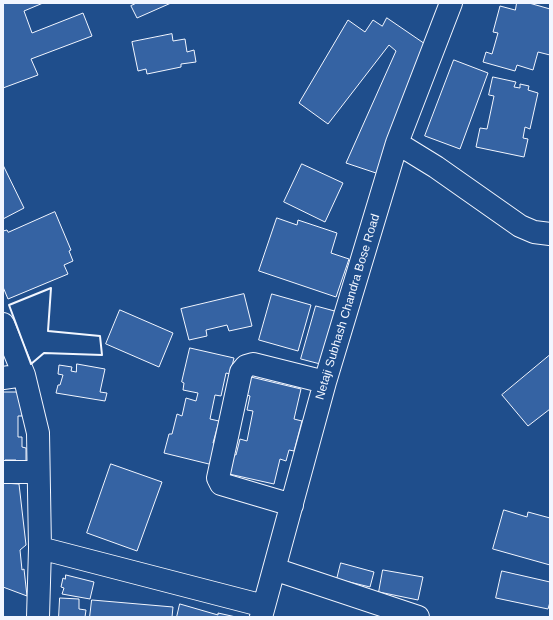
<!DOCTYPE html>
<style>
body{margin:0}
#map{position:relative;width:553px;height:620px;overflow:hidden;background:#1f4e8c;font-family:Arial,sans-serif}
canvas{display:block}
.frame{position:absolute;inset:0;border:4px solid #f2f6ff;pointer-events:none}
</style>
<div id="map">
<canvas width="553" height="620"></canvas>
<div class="frame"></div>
</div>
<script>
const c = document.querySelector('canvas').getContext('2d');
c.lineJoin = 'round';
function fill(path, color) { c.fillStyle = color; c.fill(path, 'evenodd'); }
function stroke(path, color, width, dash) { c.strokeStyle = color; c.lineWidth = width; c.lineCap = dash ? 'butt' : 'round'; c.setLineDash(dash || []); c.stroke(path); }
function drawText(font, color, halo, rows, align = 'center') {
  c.font = font + ' Arial,sans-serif'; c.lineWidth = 3; c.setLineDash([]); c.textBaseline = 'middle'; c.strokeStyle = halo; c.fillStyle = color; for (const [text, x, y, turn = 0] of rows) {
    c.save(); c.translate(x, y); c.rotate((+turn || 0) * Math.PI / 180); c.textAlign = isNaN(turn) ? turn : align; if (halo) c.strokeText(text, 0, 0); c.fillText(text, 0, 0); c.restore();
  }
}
const building = new Path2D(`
 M3,3H43L24,11L32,33L83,13L92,36L31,59L38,75L3,88Z
 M137,3H171L137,18L131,6Z
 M517,3H529L550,9V55L538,52L533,70L517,65L515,71L483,62L486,52L492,54L498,33L493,32L500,6L515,10Z
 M387,18L428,46L379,174L346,163L396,51L389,45L328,124L299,103L348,20L365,32L373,20L382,26Z
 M172,34L173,41L185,39L187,52L194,50L196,62L181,64V67L147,74L146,69L138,71L132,42Z
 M454,60L488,73L460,149L425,136Z
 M493,77L516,82L514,87L520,88V84L529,86L528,90L538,93L530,129L525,127L523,138L528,139L524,157L476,147L480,128L487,129L494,96L489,95Z
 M302,164L343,183L325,222L284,202Z
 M3,165L24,208L3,219Z
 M55,212L71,250L69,251L73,261L64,265L68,274L8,299L3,287V231L7,230L8,232Z
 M277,218L297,225L298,220L337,233L331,253L349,259L336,297L259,271Z
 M244,294L252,326L229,331L227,325L206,330L207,336L189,340L181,309Z
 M272,294L311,305L298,351L259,340Z
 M316,306L342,313L328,366L301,359Z
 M120,310L173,333L159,367L106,344Z
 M190,348L234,358L230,374L226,373L221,396L215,395L210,419L219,421L213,443L218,444L213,465L164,453L169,434H172L177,414L182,416L186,398L196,401L198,393L183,390L184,383L182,382Z
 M550,355V409L528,426L502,395Z
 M77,364L105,369L100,392L107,393L105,401L56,393L58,385H60L63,375L58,374L59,365L72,367L71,371L76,372Z
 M251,377L301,389L294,419L302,421L294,451L289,450L286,461L280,459L274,484L229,474L233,454L236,455L240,439L247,441L253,411L247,410L250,396L247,395Z
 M3,392H23L22,416H18V437H22V447L26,448V465L16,464V460H5V464H3Z
 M111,464L162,482L137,551L87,533Z
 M3,483L19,484L26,545L20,550L22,570L24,569L27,596L3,587Z
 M504,510L527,517L528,512L550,518V565L493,549Z
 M341,563L374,572L370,587L337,579Z
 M383,570L423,577L418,600L379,592Z
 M502,571L550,582V602L548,609L496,598Z
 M66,575L94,582L90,599L62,594L64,588L61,587L63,578L65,579Z
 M60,598L79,599V609L86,610L85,617H59Z
 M92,600L173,607L172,617H90Z
 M180,604L218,615V613L236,617H177Z`);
const minor = new Path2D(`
 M397,143L436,167L520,226L534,232L550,234
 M3,324L24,375L3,378
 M24,375L38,433L40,548L38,617
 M3,472H38
 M292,505L221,484L218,478L241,372L246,366L253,364L325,382
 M40,548L264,606
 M274,569L418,617
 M261,617L325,382L397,143L451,3`);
const wall = new Path2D(`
 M51,288L48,331L100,336L102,355L44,353L31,364L9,305Z`);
const streetNames = [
 ["Netaji Subhash Chandra Bose Road",348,307,-73]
];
fill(building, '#3563a3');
stroke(building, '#f2f6ff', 1);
stroke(minor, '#f2f6ff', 24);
stroke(minor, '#1f4e8c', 22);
stroke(wall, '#f2f6ff', 2);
drawText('12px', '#f2f6ff', '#1f4e8c', streetNames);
</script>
